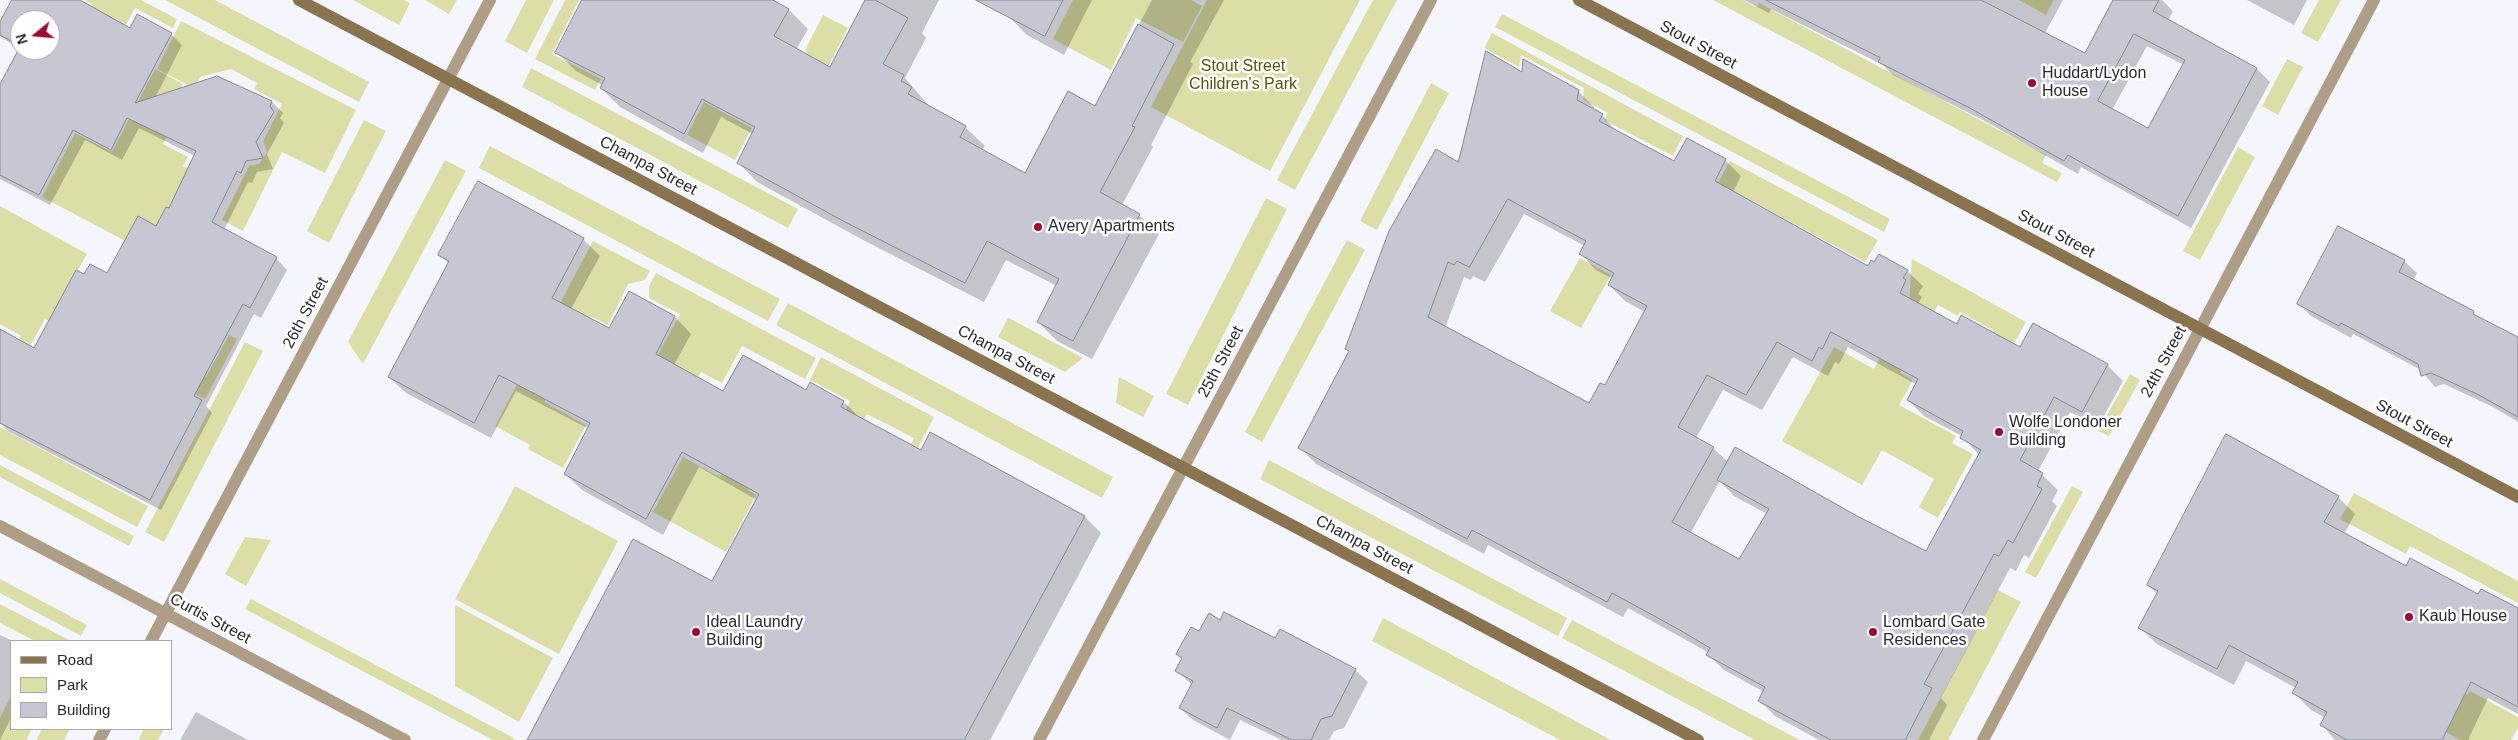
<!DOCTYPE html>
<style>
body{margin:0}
#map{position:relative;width:2518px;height:740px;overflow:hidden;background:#f5f6fd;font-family:Arial,sans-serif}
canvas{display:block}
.legend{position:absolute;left:10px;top:640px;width:162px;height:90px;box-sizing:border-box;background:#fff;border:1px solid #aaaaac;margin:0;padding:6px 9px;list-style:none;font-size:15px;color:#2a2a2f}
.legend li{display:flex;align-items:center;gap:10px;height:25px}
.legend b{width:25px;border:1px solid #aaaaac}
.north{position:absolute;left:10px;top:10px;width:50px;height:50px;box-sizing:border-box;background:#fff;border:1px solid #aaaaac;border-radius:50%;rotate:253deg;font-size:14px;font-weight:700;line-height:20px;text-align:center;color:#2a2a2f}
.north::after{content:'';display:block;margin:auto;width:18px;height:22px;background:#a40731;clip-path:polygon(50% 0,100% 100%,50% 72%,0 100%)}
</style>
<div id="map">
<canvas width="2518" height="740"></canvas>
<ul class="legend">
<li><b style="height:6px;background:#8a744e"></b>Road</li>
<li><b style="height:14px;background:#dcdfa5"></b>Park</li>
<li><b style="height:14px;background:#c6c7d3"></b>Building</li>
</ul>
<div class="north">N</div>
</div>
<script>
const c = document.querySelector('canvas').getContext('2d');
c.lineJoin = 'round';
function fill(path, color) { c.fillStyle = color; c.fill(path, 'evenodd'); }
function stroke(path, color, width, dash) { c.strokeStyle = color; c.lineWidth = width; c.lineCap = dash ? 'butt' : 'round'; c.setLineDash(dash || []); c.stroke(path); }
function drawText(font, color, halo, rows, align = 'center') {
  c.font = font + ' Arial,sans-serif'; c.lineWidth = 5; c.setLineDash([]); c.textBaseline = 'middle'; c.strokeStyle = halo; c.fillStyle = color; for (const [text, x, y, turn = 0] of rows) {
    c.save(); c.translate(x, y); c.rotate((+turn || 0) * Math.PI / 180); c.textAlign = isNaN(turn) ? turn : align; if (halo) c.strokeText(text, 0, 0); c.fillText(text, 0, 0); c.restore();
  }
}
const green = new Path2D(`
 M85,0H141L177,19L173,28L135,8L56,155L72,41L92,4Z
 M165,0H215L369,82L359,102Z
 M353,0H404L410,3L399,25Z
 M425,0H457L449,14Z
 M526,0H554L527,53L505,41Z
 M565,0H579L552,54L601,79L595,90L535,59Z
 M1073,0H1191L1202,6L1183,42L1136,18L1111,70L1053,39Z
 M1207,0H1360L1270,171L1151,107Z
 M1373,0H1397L1295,190L1277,180Z
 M1713,0H1743L1756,7L1759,3L2046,155L2042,163L2062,173L2057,182Z
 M2019,0H2054L2046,15Z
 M2319,0H2341L2318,42L2301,33Z
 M1502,14L1890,219L1884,232L1495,27Z
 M823,15L848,28L816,90L796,73L807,51L805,50Z
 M181,21L356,110L325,173L282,152L243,231L222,220L249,166L259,164L267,152L263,141L282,104L254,89L257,83L231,69L200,77L194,88L157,69Z
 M1492,33L1683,136L1673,156L1604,120L1608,113L1583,100L1584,88L1521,55L1519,67L1484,48Z
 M2287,59L2303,67L2278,115L2262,106Z
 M531,68L798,209L788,228L522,87Z
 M155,69L183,84L169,110L178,115L163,144L188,157L183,166L194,172L184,272L42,197L75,133L112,152Z
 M1431,83L1449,93L1377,230L1360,221Z
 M704,102L752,128L735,160L687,135Z
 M364,120L386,131L329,243L307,231Z
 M490,146L780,299L768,321L479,168Z
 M2238,147L2255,157L2200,260L2183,251Z
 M445,160L466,171L363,364L348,342Z
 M1730,161L1878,240L1865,262L1752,201L1748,208L1714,190Z
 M1266,198L1287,209L1188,405L1166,394Z
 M0,206L87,254L63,297L87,343L45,319L0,401L10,358L21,336L0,324Z
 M1347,240L1365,250L1262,442L1245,432Z
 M593,241L650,271L645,280L628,284L608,325L590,316L544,402L586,425L563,468L528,449L530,445L495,426Z
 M1580,258L1611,275L1581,328L1550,311Z
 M1912,259L2026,322L2012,347L1991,335L1993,330L1960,312L1958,316L1938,305L1900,373L1913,380L1899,405L1956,436L1952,443L1973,454L1938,518L1919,507L1934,479L1882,450L1862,485L1782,441L1834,347L1874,369L1909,305Z
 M656,273L816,358L805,379L742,346L722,383L701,372L682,408L644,381L680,314L649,298V286Z
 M788,303L1113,477L1102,498L776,325Z
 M1008,318H1009L1083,358L1065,372L998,337Z
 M107,323L206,377L229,335L237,339L205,399L154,372Z
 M245,342L263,351L164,542L145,532Z
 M821,357L934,417L910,463L903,459L914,438L867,414L781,578L763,568L850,401L810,380Z
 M2130,374L2140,380L2109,436L2098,431Z
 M1119,377L1154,396L1143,417L1116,403Z
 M791,380L803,387L748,490L756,495L726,552L653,512L683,457L720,477L737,446L751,454Z
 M0,427L148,506L137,527L0,455Z
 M1269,460L1567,618L1558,636L1260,479Z
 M0,465L134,536L129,546L0,477Z
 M515,486L618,541L559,654L455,599Z
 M2072,486L2083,492L2036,578L2025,572Z
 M2354,493L2518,581V603L2410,546L2406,554L2340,519Z
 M245,537L271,540L246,586L225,574Z
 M0,579L87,625L81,636L0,593Z
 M1998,590L2021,602L1948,740H1918Z
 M251,599L514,738L513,740H493L245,609Z
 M0,604L71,641H35L0,623Z
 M455,605L553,658L519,722L455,686Z
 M1383,618L1611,740H1560L1372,641Z
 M1572,620L1800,740H1755L1562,638Z
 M2421,670L2467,695L2470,691L2518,717V728L2511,740H2460L2402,708Z
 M11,696V729H32L26,740H0V718Z
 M42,729H70L64,740H36Z
 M144,729H164L158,740H138Z`);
const shadow = new Path2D(`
 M13,0H77L130,29L171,34L182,45L155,98L272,102L283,113L280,118L284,123L267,154L273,169L257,172L252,183L248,182L224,230L276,258L287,270L261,318L254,314L206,406L212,413L161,510L8,431L0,423V331L35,350L85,276L108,275L156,227L169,210L195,156L139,128L122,160L85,140L50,205L0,179V86L20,50L0,36V25ZM20,20H50V50H20Z
 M583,0H771L789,10L808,29L796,50L831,69L866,0H939L922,33L926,38L905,78L930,107L965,127L985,146L982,150L1025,175L1095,107L1152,0H1224L1190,62L1193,64L1151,145L1153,147L1122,205L1139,215L1159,234L1092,359L1057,341L1038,322L1057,286L1006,260L984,302L865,241L757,182L738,162L753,134L721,117L703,153L620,107L601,88L602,85L576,71L557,52Z
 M1017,0H1092L1064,55L1027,35L1008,16Z
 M1744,0H2063L2045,33L2086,55L2114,0H2162L2173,11L2168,21L2257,69L2270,82L2191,228L2081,167L2078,174L1983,120L1893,75L1883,65L1771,9L1769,13ZM2147,46L2184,65L2148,130L2112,110Z
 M2247,0H2307L2294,25Z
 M1523,74L1578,91L1594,107V110L1602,115L1617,132L1675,163L1687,139L1725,160L1741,176L1733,192L1869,268L1907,271L1923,286L1918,294L1922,297L1918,304L1957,325L2020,349L2107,365L2123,381L2098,427L2070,412L2038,471L2058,490L2052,501L2057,506L2029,558L2024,555L2016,571L2010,568L1941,698L1947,705L1929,740H1819L1775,716L1759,700L1764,692L1724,670L1708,655L1709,653L1695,645L1628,608L1623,617L1488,545L1484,554L1316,464L1300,448L1350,352L1347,349L1459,164ZM1524,214L1585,246L1581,254L1596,270L1613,279L1609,285L1625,301L1645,312L1605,387L1589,405L1445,328L1464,277L1471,280L1473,276L1485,282ZM1848,347L1917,385L1908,400L1924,416L1962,436L1979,455L1927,553L1856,517L1728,462L1713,448L1696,438L1723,390L1762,410L1793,357L1828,376L1835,362L1839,364ZM1720,481L1734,496L1767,514L1740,561L1690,534Z
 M479,183L583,239L600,256L571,309L610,330L629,293L675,317L691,334L674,365L724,393L806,391L844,402L860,418L921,452L1085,517L1101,533L990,740H541L713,583L757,500L699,467L663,535L582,490L565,474L589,429L516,391L491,438L406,393L389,377L449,264L440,255Z
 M2338,228L2404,261L2417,273L2413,281L2518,338V422L2493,407L2444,384L2435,387L2421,370L2353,334L2351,338L2311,316L2299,304Z
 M2338,497L2355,514L2344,534L2406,568L2518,611V714L2488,698L2468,740H2335L2322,725L2326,718L2311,710L2294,693L2296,688L2246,661L2234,685L2157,644L2140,628L2157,594L2148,585Z
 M1221,621L1355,670L1368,682L1344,728L1334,731L1329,740H1282L1240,720L1230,740L1193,720L1180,708L1192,685L1177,671L1183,659L1178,654L1200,633Z
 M0,635L13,641L11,718L0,740Z
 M196,712L248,740H180Z`);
const building = new Path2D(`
 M12,0H80L130,28L137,14L172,33L135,103L217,76L272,101L270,106L274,112L256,142L263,158L246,161L241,173L237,171L212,222L277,257L250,308L243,304L194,396L202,400L150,500L0,423V329L34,348L76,270L84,274L90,264L107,273L138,216L156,226L166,207L169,208L196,151L127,118L111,150L73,130L39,195L0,175V84L20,47V50H50V20H20V46L0,35V22Z
 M582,0H773L789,9L774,36L830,67L865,0H875L908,18L883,64L904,75L901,81L912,87L908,94L966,126L960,137L1025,173L1068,91L1095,106L1138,24L1174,44L1132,126L1135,127L1100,192L1140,214L1073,341L1037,322L1059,279L987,241L965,283L845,222L737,163L755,127L702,99L684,134L600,88L605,78L555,53Z
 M976,0H1063L1045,36Z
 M1766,0H1981L2085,53L2113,0H2159L2153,11L2257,68L2178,216L2068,155L2064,161L1968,107L1878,62L1880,58ZM2134,34L2185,60L2148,128L2098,101Z
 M1486,51L1522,72L1523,59L1579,90L1577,100L1603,114L1599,121L1674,161L1687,138L1726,159L1715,181L1868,266L1871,260L1874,262L1879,254L1908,270L1903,278L1906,280L1900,293L1957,324L1961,315L2020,347L2033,323L2108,364L2082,412L2054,397L2020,460L2043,473L2037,486L2042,489L2013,543L2008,540L1999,556L1994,554L1924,684L1932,688L1905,740H1831L1758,701L1765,687L1706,655L1710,648L1678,629L1612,593L1607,602L1472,530L1467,539L1298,448L1349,351L1345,349L1389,231L1436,149L1458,162ZM1508,199L1586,241L1579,254L1614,273L1608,285L1647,306L1605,385L1600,383L1589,403L1428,317L1448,262L1454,265L1457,261L1469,267ZM1831,332L1918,379L1907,400L1963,431L1960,438L1981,450L1926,551L1857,516L1735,447L1717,480L1769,509L1739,559L1672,522L1714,447L1678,427L1707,375L1746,395L1777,342L1812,361L1819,347L1822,349Z
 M478,181L584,238L552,298L609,328L629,291L675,316L656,354L723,391L743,355L806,390L810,382L844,401L841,407L921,450L930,432L1085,516L964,740H527L633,539L712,581L759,494L682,452L646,519L564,474L590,423L499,375L474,423L388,377L449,261L438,255Z
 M2338,226L2405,260L2399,272L2474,311L2473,314L2518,337V417L2479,395L2431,373L2421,376L2418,364L2341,323L2339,326L2297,304Z
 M2226,434L2339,496L2324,522L2406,566L2410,558L2478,594L2481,589L2518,608V707L2471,682L2442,740H2347L2320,725L2327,712L2292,693L2298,682L2229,645L2217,669L2138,628L2158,591L2147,585Z
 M1224,612L1275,638L1280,629L1356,669L1332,716L1321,719L1311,740H1292L1227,708L1217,728L1179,708L1193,681L1175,671L1182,658L1176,654L1191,627L1199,631L1209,613L1220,620Z`);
const minor = new Path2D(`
 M0,526L405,740
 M151,641L490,0
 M99,740L105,729
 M1039,740L1431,0
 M1983,740L2374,0`);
const secondary = new Path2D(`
 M299,0L1698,740
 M1579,0L2518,497`);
const markers = [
 [2032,83,5,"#a40731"],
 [1038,227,5,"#a40731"],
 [1999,432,5,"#a40731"],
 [2409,617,5,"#a40731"],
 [696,632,5,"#a40731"],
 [1873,632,5,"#a40731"]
];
const streetNames = [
 ["Stout Street",1698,45,28],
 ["Champa Street",648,166,28],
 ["Stout Street",2056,234,28],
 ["26th Street",306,313,-62],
 ["Champa Street",1006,355,28],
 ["25th Street",1221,362,-62],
 ["24th Street",2164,362,-62],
 ["Stout Street",2414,424,28],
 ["Champa Street",1364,545,28],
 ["Curtis Street",210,619,28]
];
const parkNames = [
 ["Stout Street",1243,67],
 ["Children's Park",1243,85]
];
const poiNames = [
 ["Huddart/Lydon",2042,74],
 ["House",2042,92],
 ["Avery Apartments",1048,227],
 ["Wolfe Londoner",2009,423],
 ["Building",2009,441],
 ["Kaub House",2419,617],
 ["Ideal Laundry",706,623],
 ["Building",706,641],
 ["Lombard Gate",1883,623],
 ["Residences",1883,641]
];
fill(green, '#dcdfa5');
fill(shadow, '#0003');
fill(building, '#c6c7d3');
stroke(building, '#868792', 1);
stroke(minor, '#ae9e85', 12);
stroke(secondary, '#8a744e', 12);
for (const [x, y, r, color] of markers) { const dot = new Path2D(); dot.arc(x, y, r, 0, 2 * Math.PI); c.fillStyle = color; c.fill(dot); stroke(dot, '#fff', 2); }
drawText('16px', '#2a2a2f', '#fff', streetNames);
drawText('16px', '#575705', '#fff', parkNames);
drawText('16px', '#2a2a2f', '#fff', poiNames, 'left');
</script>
